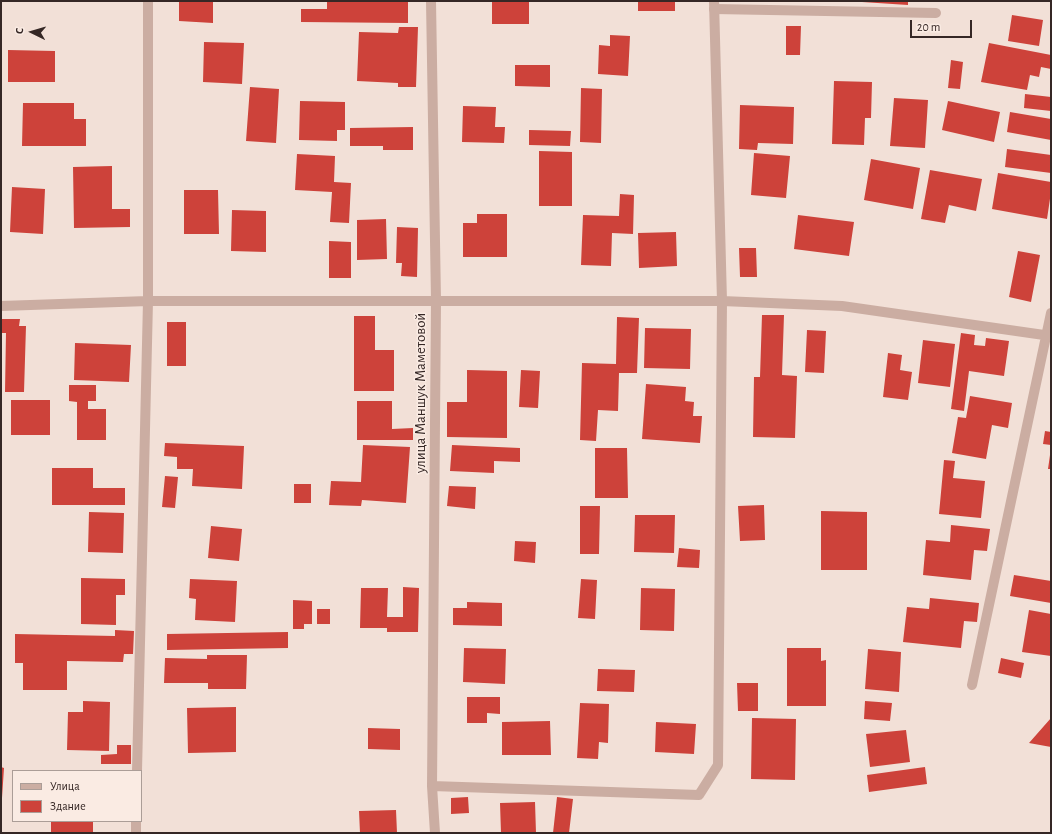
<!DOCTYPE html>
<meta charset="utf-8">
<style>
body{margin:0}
#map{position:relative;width:1052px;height:834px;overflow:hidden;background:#f2e0d7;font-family:"Alegreya Sans",sans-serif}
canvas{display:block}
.frame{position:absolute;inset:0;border:2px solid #352725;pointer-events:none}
.legend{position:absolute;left:12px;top:770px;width:130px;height:52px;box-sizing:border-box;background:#faebe3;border:1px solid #ab9d97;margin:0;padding:5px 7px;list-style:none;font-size:12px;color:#352725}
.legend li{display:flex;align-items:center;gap:8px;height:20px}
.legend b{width:20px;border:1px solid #ab9d97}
.north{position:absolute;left:12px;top:12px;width:40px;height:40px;-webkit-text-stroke:3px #faebe3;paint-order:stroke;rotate:275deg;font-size:11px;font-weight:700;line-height:16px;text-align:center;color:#352725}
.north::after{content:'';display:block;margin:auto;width:14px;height:18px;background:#352725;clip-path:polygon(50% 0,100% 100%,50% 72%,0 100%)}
.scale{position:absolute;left:910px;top:20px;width:62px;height:18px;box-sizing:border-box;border:2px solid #352725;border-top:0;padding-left:5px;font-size:12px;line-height:14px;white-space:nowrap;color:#352725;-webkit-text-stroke:3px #faebe3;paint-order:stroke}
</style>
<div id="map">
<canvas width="1052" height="834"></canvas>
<div class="frame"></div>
<ul class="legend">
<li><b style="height:5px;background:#cbada2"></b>Улица</li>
<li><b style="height:11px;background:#cd423a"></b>Здание</li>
</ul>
<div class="north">С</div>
<div class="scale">20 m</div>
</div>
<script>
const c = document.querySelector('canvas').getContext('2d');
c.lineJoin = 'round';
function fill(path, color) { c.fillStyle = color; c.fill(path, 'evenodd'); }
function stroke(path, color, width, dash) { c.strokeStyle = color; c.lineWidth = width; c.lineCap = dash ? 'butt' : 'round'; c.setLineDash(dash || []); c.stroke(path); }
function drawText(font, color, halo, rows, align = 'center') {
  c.font = font + ' "Alegreya Sans",sans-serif'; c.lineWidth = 3; c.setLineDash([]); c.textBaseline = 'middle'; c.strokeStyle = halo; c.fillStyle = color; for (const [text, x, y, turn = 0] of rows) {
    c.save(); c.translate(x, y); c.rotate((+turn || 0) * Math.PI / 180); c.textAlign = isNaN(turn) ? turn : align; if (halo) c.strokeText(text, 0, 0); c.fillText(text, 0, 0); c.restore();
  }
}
const building = new Path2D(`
 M179,1H213V23L179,21Z
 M362,1H408V23L301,22V9H327V2H362Z
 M492,1H529V24H492Z
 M638,1H675V11H638Z
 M862,1H908V5L862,2Z
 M1012,15L1043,20L1039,46L1008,41Z
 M786,26H801L800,55H786Z
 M399,27H418L416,87H398V83L357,81L359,32L398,33Z
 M610,35L630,36L628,76L598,74L599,45L610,46Z
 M204,42L244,43L242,84L203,82Z
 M989,43L1051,55V69L1041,67L1039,77L1030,75L1027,90L981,82Z
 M8,50L55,51V82H8Z
 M951,60L963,62L960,89L948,88Z
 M515,65H550V87L515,86Z
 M834,81L872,82L871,118H865L864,145L832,144Z
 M250,87L279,89L276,143L246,141Z
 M581,88L602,89L601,143L580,142Z
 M1025,94L1051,97V111L1024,108Z
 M894,98L928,100L925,148L890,146Z
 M300,101L345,102V130H337V141L299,140Z
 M948,101L1000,112L994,142L942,130Z
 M23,103H74V119H86V146H22Z
 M740,105L794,107L793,144L758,143L757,150L739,149Z
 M463,106L496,107L495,127H505L504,143L462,142Z
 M1010,112L1051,119V140L1007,132Z
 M413,127V150H383V146H350V128Z
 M529,130L571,131L570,146L529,145Z
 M1007,149L1051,155V173L1005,167Z
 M539,151L572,152V206H539Z
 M754,153L790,156L786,198L751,195Z
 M297,154L335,156L334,182L351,183L349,223L330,222L332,192L295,190Z
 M871,159L920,168L913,209L864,200Z
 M112,166V209H130V227L74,228L73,167Z
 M930,170L982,179L976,211L949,205L945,223L921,219Z
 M998,173L1051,182V192L1047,219L992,209Z
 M12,187L45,189L43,234L10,232Z
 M184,190H218L219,234H184Z
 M620,194L634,195L633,234L612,233L611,266L581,265L583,215L619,216Z
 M232,210L266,211V252L231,251Z
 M477,214H507V257H463V223H477Z
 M798,215L854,222L849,256L794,249Z
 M386,219L387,259L357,260V220Z
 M397,227L418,228L417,277L401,276L402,263H396Z
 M676,232L677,266L639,268L638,233Z
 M329,241L351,242V278H329Z
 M739,248H756L757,277H740Z
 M1018,251L1040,255L1031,302L1009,297Z
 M762,315H784L782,375L797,376L795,438L753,437L754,377H760Z
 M354,316H375V350H394V391H354Z
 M617,317L639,318L637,373H619L618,411L598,410L596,441L580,440L582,363L616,364Z
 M1,319H20L19,326H26L24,392H5L6,333H1Z
 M167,322H186V366H167Z
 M645,328L691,329L690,369L644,368Z
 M807,330L826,331L824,373L805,372Z
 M961,333L975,335L974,345L985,346L986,338L1009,341L1004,376L969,371L964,411L951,409Z
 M923,340L955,344L950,387L918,383Z
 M75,343L131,345L129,382L74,380Z
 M888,353L902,355L900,370L912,372L908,400L883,397Z
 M467,370L507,371V438L447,437V402H467Z
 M521,370L540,371L538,408L519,407Z
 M646,384L686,387L685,401L694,402L693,416H702L700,443L642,439Z
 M69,385H96V401H88V409H106V440H77V402L69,401Z
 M970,396L1012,403L1008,428L992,425L986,459L952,453L958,417L966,418Z
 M11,400H50V435H11Z
 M357,401H392V429L413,428V440H357Z
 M1045,431L1051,432V445L1043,444Z
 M165,443L244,446L242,489L192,486L193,469H177V457L164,456Z
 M363,445L410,447L406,503L362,500L361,506L329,505L331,481L361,482Z
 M452,445L520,448V462L494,461V473L450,471Z
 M595,448H627L628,498H595Z
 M1050,455H1051V469H1048Z
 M944,460L955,461L953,478L985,481L981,518L939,514Z
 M52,468H93V488H125V505H52Z
 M165,476L178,477L175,508L162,507Z
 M294,484H311V503H294Z
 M449,486L476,487L475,509L447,506Z
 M764,505L765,540L740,541L738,506Z
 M580,506H600L599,554H580Z
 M821,511L867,512V570H821Z
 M89,512L124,513L123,553L88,552Z
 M635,515H675L674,553L634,552Z
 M951,525L990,529L987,551L974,550L971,580L923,575L926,540L950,542Z
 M211,526L242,529L239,561L208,558Z
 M515,541L536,542L535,563L514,561Z
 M679,548L700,550L699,568L677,567Z
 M1014,575L1051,581V603L1010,596Z
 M81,578L125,579V595H116V625L81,624Z
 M190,579L237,581L235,622L195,620L196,599L189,598Z
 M581,579L597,580L595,619L578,618Z
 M403,587L419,588L418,632H387V628H360L361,588H388L387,617H403Z
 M641,588L675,589L674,631L640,630Z
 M930,598L979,603L977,622L964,621L961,648L903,642L907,607L929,609Z
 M293,600L312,601V624H304V629H293Z
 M467,602L502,603V626L453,625V608H467Z
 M317,609H330V624H317Z
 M1029,610L1051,614V656L1022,652Z
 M115,630L134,631L133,654H124L123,662L67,661V690H23V663H15V634L115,636Z
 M288,632V648L167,650V634Z
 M464,648L506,649L505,684L463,682Z
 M787,648H821V661L826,660V706H787Z
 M868,649L901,652L899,692L865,689Z
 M207,655H247L246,689H208V683H164L165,658L207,659Z
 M1001,658L1024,663L1021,678L998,673Z
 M598,669L635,670L634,692L597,691Z
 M737,683H758V711H738Z
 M467,697H500V714L487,713V723H467Z
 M83,701L110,702L109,751L67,750L68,712H83Z
 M865,701L892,703L890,721L864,719Z
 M580,703L609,704L608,743L599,742L598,759L577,758Z
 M236,707V752L188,753L187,708Z
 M752,718L796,719L795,780L751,779Z
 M1051,718V747L1029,743Z
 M550,721L551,755H502V722Z
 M656,722L696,724L694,754L655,752Z
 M368,728L400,729V750L368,749Z
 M906,730L910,762L870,767L866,734Z
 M117,745H131V764H101V755L117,754Z
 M1,767L4,768L2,798H1Z
 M925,767L927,784L869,792L867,775Z
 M468,797L469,813L451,814V798Z
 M557,797L573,799L569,833H553Z
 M535,802L536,833H501L500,803Z
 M396,810L397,833H360L359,811Z
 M51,821H93V833H51Z`);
const lane = new Path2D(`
 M714,9L936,13`);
const street = new Path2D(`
 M431,1L436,301L432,786L435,833
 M1,306L148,301H722L842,306L1051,336
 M972,685L1051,313
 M137,771L148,301V1
 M432,786L699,795L718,765L722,301L714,1
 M136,833V821`);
const streetNames = [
 ["улица Маншук Маметовой",420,393,-90]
];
fill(building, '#cd423a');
stroke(lane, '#cbada2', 10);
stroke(street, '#cbada2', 10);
drawText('15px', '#352725', '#faebe3', streetNames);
</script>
